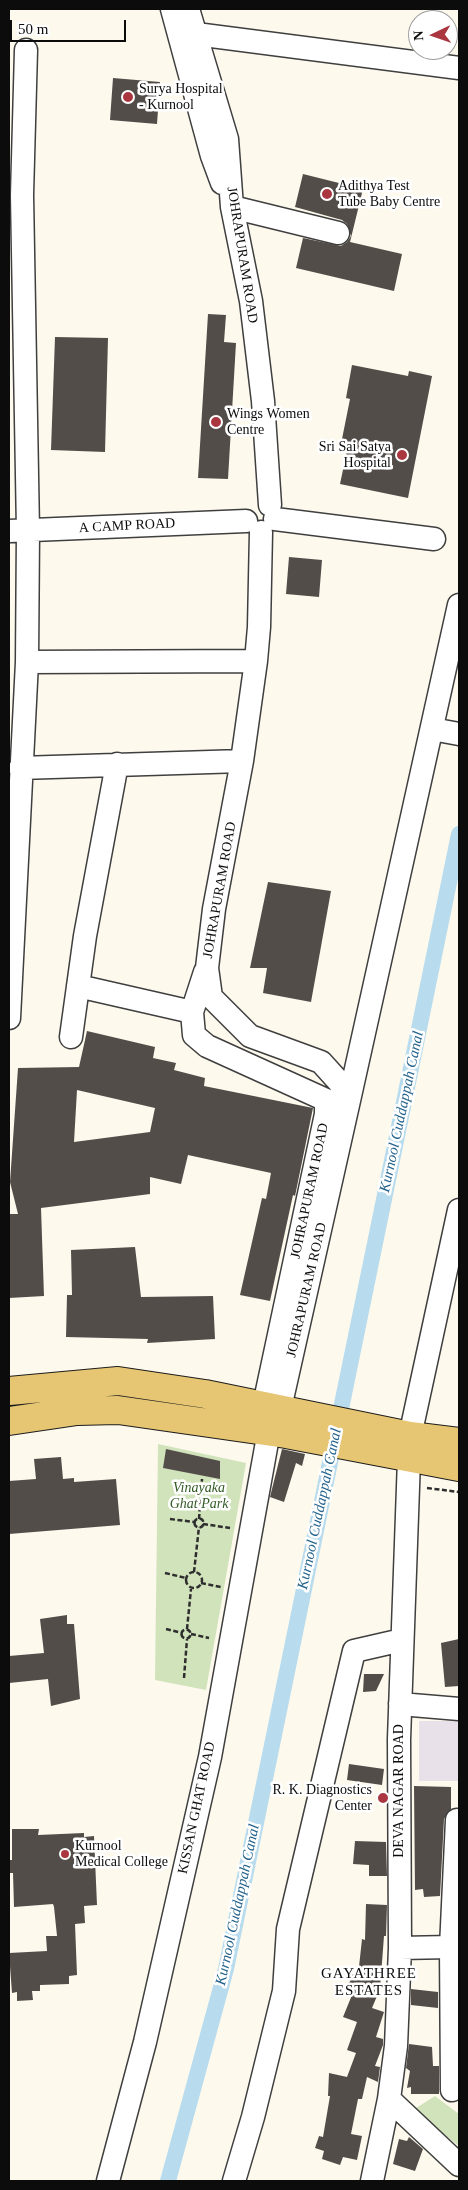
<!DOCTYPE html>
<style>
body{margin:0}
#map{position:relative;width:468px;height:2190px;overflow:hidden;background:#fdf9ed;font-family:"Times New Roman",serif}
canvas{display:block}
.frame{position:absolute;inset:0;border:10px solid #0c0c0c;pointer-events:none}
.north{position:absolute;left:408px;top:10px;width:50px;height:50px;box-sizing:border-box;background:#fff;border:1px solid #9e9e9e;border-radius:50%;rotate:267deg;font-size:14px;font-weight:700;line-height:20px;text-align:center;color:#0c0c0c}
.north::after{content:'';display:block;margin:auto;width:18px;height:22px;background:#aa3640;clip-path:polygon(50% 0,100% 100%,50% 72%,0 100%)}
.scale{position:absolute;left:10px;top:20px;width:116px;height:22px;box-sizing:border-box;border:2px solid #0c0c0c;border-top:0;padding-left:6px;font-size:15px;line-height:18px;white-space:nowrap;color:#0c0c0c;-webkit-text-stroke:4px #fff;paint-order:stroke}
</style>
<div id="map">
<canvas width="468" height="2190"></canvas>
<div class="frame"></div>
<div class="north">N</div>
<div class="scale">50 m</div>
</div>
<script>
const c = document.querySelector('canvas').getContext('2d');
c.lineJoin = 'round';
function fill(path, color) { c.fillStyle = color; c.fill(path, 'evenodd'); }
function stroke(path, color, width, dash) { c.strokeStyle = color; c.lineWidth = width; c.lineCap = dash ? 'butt' : 'round'; c.setLineDash(dash || []); c.stroke(path); }
function drawText(font, color, halo, rows, align = 'center') {
  c.font = font + ' "Times New Roman",serif'; c.lineWidth = 5; c.setLineDash([]); c.textBaseline = 'middle'; c.strokeStyle = halo; c.fillStyle = color; for (const [text, x, y, turn = 0] of rows) {
    c.save(); c.translate(x, y); c.rotate((+turn || 0) * Math.PI / 180); c.textAlign = isNaN(turn) ? turn : align; if (halo) c.strokeText(text, 0, 0); c.fillText(text, 0, 0); c.restore();
  }
}
const industrial = new Path2D(`
 M419,1721H459V1781H419Z`);
const green = new Path2D(`
 M158,1444L246,1463L206,1690L155,1680Z
 M435,2096L459,2114V2146L413,2110Z`);
const canal = new Path2D(`
 M168,2181L226,1969L459,834`);
const building = new Path2D(`
 M113,78L160,82L157,124L110,120Z
 M303,174L363,189L350,242L402,254L394,291L296,268L303,238L341,246L347,242L351,236L347,224L342,220L295,207Z
 M208,314L226,315L224,342L236,343L228,479L198,478Z
 M55,337L108,338L105,452L51,450Z
 M352,365L408,376L409,371L432,376L408,498L340,484L347,451L340,449L350,399L346,398Z
 M289,557L322,560L319,597L286,594Z
 M268,882L331,891L311,1002L263,993L267,968H250Z
 M87,1031L155,1047L153,1058L176,1063L174,1070L205,1078L204,1086L313,1108L295,1196L293,1195L270,1301L240,1295L262,1198L266,1199L271,1173L188,1155L181,1184L150,1177V1194L41,1208L44,1296L9,1298V1214H18L10,1182L18,1068L79,1067ZM77,1090L155,1108L150,1132L74,1142Z
 M135,1247L141,1297L213,1296L215,1339L147,1343L148,1339L66,1337L67,1295H72L71,1250Z
 M166,1449L220,1461V1479L163,1468Z
 M282,1449L305,1454L302,1466L296,1463L284,1502L270,1497Z
 M61,1457L63,1479L74,1478V1482L116,1479L120,1525L9,1534V1481L36,1479L34,1459Z
 M67,1615V1624H74L80,1699L51,1706L48,1679L9,1683V1656L44,1653L40,1619Z
 M459,1639V1686L445,1687L441,1643Z
 M364,1674H384L376,1691L363,1692Z
 M349,1764L384,1769L382,1785L347,1780Z
 M414,1786L451,1787V1809L444,1819L440,1896L424,1897L423,1889L415,1890Z
 M12,1829H39L38,1835L84,1833V1837L94,1836L97,1905L84,1906L85,1923L75,1924L77,1975L69,1976V1984L40,1985V1991H32L33,2000L17,2001V1992L12,1993L9,1953L47,1951L46,1936H57L54,1907L53,1904L14,1907L13,1873H9V1860H12Z
 M355,1841L386,1842L387,1876H369V1865L353,1864Z
 M366,1904L387,1905L386,1936H384L380,1989L372,2008L384,2012L376,2037L383,2039V2045L375,2066L380,2067L378,2082L367,2077L362,2099H358L351,2134L362,2136L357,2160L343,2157L340,2165L322,2159L324,2151L315,2148L319,2136L323,2137L330,2096H328L329,2073L347,2077L356,2053L347,2050L357,2022L343,2017L352,1995L345,1993L353,1974L358,1976L362,1939L365,1940Z
 M411,1989L438,1992V2008L411,2005Z
 M409,2044L432,2047L433,2066H439V2094H411V2087L407,2088L410,2071L406,2068Z
 M409,2137L423,2149L415,2171L393,2164L399,2139L407,2141Z`);
const path = new Path2D(`
 M427,1488L459,1492
 M194.5 1523a4.5 4.5 0 1 1 9 0a4.5 4.5 0 1 1-9 0Z
 M170,1519L194,1522
 M199,1519L202,1479
 M203,1524L230,1528
 M186 1580a8 8 0 1 1 16 0a8 8 0 1 1-16 0Z
 M194,1572L199,1527
 M165,1573L186,1578
 M201,1583L221,1587
 M166,1629L182,1633
 M187,1629L191,1589
 M181.5 1634a4.5 4.5 0 1 1 9 0a4.5 4.5 0 1 1-9 0Z
 M191,1634L209,1638
 M184,1678L187,1639`);
const minor = new Path2D(`
 M172,9L212,156L222,183
 M188,9L227,139L232,207L251,301L263,401L270,505
 M196,34L459,68
 M232,207L338,233
 M275,519L434,539
 M9,531L246,521
 M261,532L259,627L256,661L242,761L214,909L207,968L211,997L250,1036L321,1062L340,1083L348,1105L280,1408
 M27,662L256,661
 M432,729L459,734
 M20,768L242,761
 M205,972L192,1012L194,1035L207,1046L326,1100V1114L264,1405
 M78,986L192,1012
 M9,1018L27,662L28,531L22,195L26,50
 M71,1037L85,936L117,764
 M348,1105L459,605
 M410,1436L459,1210
 M400,1704L459,1709
 M400,1948L451,1947
 M452,2090L451,1947L457,1820
 M389,2099L459,2165
 M108,2181L145,2042L210,1757L269,1431
 M234,2181L253,2117L284,1991L288,1929L354,1651L402,1640
 M372,2181L389,2099L396,2046L400,1948L399,1739L409,1459`);
const major = new Path2D(`
 M9,1391L118,1381L205,1394L410,1436L459,1442
 M9,1421L77,1411L118,1410L286,1434L459,1467`);
const markers = [
 [128,97,6,"#aa3640"],
 [327,194,6,"#aa3640"],
 [216,422,6,"#aa3640"],
 [402,455,6,"#aa3640"],
 [383,1798,6,"#aa3640"],
 [65,1854,5,"#aa3640"]
];
const poiNames = [
 ["Surya Hospital",139,89],
 ["- Kurnool",139,105],
 ["Adithya Test",338,186],
 ["Tube Baby Centre",338,202],
 ["Wings Women",227,414],
 ["Centre",227,430],
 ["Sri Sai Satya",391,447,"right"],
 ["Hospital",391,463,"right"],
 ["R. K. Diagnostics",372,1790,"right"],
 ["Center",372,1806,"right"],
 ["Kurnool",75,1846],
 ["Medical College",75,1862]
];
const streetNames = [
 ["JOHRAPURAM ROAD",242,255,81],
 ["A CAMP ROAD",127,526,-3],
 ["JOHRAPURAM ROAD",220,890,-80],
 ["JOHRAPURAM ROAD",310,1191,-78],
 ["JOHRAPURAM ROAD",307,1290,-77],
 ["DEVA NAGAR ROAD",399,1791,-90],
 ["KISSAN GHAT ROAD",197,1808,-78]
];
const parkNames = [
 ["Vinayaka",199,1488],
 ["Ghat Park",199,1504]
];
const waterNames = [
 ["Kurnool Cuddappah Canal",402,1112,-78],
 ["Kurnool Cuddappah Canal",320,1509,-78],
 ["Kurnool Cuddappah Canal",238,1905,-78]
];
const neighbourhoodNames = [
 ["GAYATHREE",369,1974],
 ["ESTATES",369,1991]
];
fill(industrial, '#e8e1ea');
fill(green, '#d1e3bb');
stroke(canal, '#b8dcee', 16);
fill(building, '#534d4a');
stroke(minor, '#3f3f3f', 25);
stroke(major, '#1d1d1d', 30);
stroke(path, '#2e2e2e', 2.5, [5, 2.5]);
stroke(minor, '#fff', 22);
stroke(major, '#e7c673', 28);
for (const [x, y, r, color] of markers) { const dot = new Path2D(); dot.arc(x, y, r, 0, 2 * Math.PI); c.fillStyle = color; c.fill(dot); stroke(dot, '#fff', 2); }
drawText('14px', '#0c0c0c', '#fff', poiNames, 'left');
drawText('14px', '#0c0c0c', '#fff', streetNames);
drawText('italic 14px', '#325b25', '#fff', parkNames);
drawText('italic 15px', '#25648d', '#fff', waterNames);
c.letterSpacing = '1px';
drawText('15px', '#0c0c0c', '#fff', neighbourhoodNames);
c.letterSpacing = '0px';
</script>
